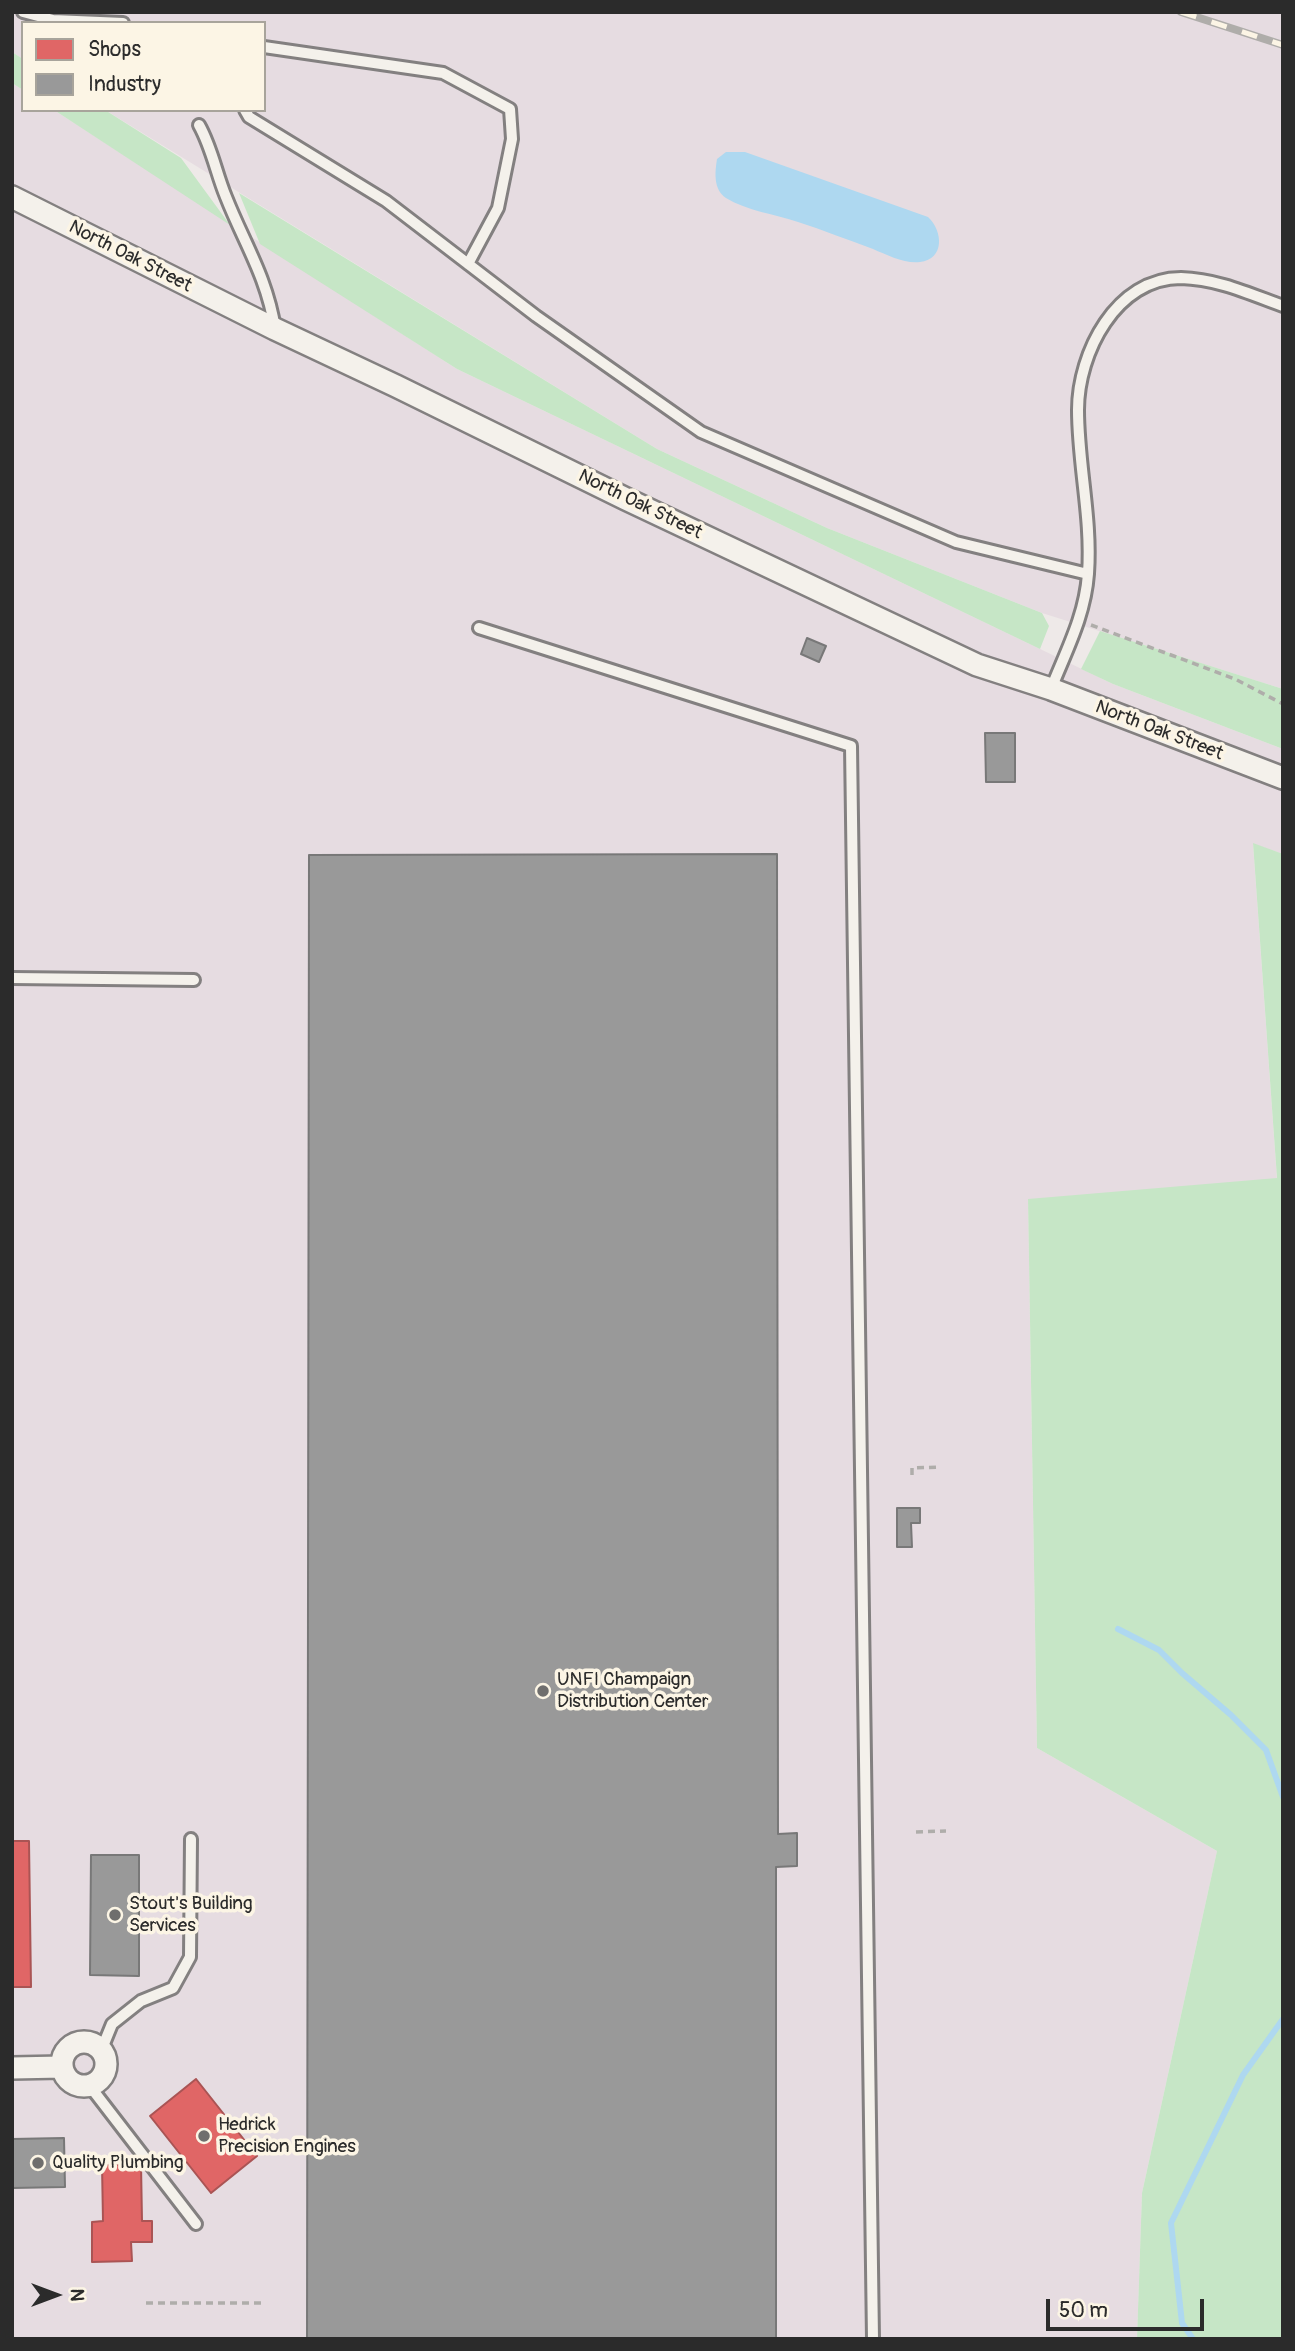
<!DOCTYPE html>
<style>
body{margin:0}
#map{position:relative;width:1295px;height:2351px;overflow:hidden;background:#eee9e8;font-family:Pangolin,sans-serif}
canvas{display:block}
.frame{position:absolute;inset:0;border:14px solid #2b2b2b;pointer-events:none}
.legend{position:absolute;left:21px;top:21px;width:245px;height:91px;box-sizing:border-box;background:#fcf5e5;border:2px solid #a8a49b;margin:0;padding:9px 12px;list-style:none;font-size:21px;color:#2b2b2b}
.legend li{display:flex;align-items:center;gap:14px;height:35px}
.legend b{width:35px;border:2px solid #a8a49b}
.north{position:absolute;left:21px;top:2260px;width:70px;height:70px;-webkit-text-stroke:5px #fcf5e5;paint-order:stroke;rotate:90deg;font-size:19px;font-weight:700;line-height:28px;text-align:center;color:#2b2b2b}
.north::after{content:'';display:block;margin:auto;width:24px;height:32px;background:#2b2b2b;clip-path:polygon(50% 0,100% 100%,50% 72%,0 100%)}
.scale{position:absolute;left:1046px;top:2299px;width:158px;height:32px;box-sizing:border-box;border:4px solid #2b2b2b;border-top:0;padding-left:9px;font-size:21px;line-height:24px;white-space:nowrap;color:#2b2b2b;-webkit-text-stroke:5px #fcf5e5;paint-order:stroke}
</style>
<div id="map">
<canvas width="1295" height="2351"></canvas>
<div class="frame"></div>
<ul class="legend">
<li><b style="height:19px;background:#e06666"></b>Shops</li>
<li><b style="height:19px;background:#999"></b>Industry</li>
</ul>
<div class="north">N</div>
<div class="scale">50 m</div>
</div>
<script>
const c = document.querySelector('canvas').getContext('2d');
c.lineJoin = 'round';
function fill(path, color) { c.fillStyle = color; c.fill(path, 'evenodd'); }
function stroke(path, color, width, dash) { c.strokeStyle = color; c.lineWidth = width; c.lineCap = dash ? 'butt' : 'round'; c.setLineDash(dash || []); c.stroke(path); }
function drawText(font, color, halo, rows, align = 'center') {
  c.font = font + ' Pangolin,sans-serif'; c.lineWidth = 7; c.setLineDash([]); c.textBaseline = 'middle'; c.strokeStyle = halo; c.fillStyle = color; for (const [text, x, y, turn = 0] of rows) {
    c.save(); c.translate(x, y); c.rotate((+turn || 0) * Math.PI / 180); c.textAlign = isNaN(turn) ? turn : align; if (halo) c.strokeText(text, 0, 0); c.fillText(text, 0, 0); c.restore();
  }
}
const built = new Path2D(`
 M12,12H1283V689L1042,613L827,528L657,449L105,110H264V23H23V59L12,52Z
 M12,83L23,90V110H54L457,369L1113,684L1283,749V854L1253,844L1277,1179L1028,1200L1037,1748L1217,1851L1142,2193L1137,2339H12Z`);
const green = new Path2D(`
 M12,52L23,59V90L12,83Z
 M54,110H105L181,158L230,225Z
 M239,193L657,449L827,528L1042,613L1049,626L1040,649L457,369L260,244Z
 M1100,631L1283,689V749L1113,684L1081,669Z
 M1253,843L1283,854V2339H1137L1142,2193L1217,1851L1037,1748L1028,1199L1277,1178Z`);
const water = new Path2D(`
 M726,152H745L928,217C943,231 945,259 920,262C905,264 887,255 873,249C848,240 823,230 798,222C775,214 747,211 726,198C713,189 715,172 717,159Z`);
const shops = new Path2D(`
 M12,1841H29L31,1987H12Z
 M196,2079L257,2156L211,2193L150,2116Z
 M141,2164L142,2221H152V2242H131L132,2261L92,2262V2222L103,2221L102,2165Z`);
const industry = new Path2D(`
 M807,638L826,646L819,662L801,654Z
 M985,733H1015V782H986Z
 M777,854L778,1834L797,1833V1866L776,1867V2339H307L309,855Z
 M897,1508H920V1523H911L912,1547H897Z
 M91,1855H139V1976L90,1975Z
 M64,2138L65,2187L12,2188V2139Z`);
const stream = new Path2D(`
 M1118,1629L1159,1650L1182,1673L1231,1715L1266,1750L1283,1797
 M1193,2339L1182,2323L1171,2223L1243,2075L1283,2019`);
const path = new Path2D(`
 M1091,625L1235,679L1283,704
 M912,1475V1468L940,1467
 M916,1832L946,1831
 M146,2303H266`);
const service = new Path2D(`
 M23,12L53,20L123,23
 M264,47L443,73L510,109L512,139L498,208L468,264
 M245,110L249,117L386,201L536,316L701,432L956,542L1088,574
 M199,125C212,148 216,173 226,197C244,243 267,277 275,329
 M479,628L851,746L873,2339
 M1051,689C1066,651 1085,616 1088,574C1092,518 1078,465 1078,410C1078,353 1116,278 1181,278C1218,279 1250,294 1283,306
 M12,978L194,980
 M101,2051L112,2024L141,2001L173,1988L190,1957L191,1839
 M89,2085L196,2224`);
const minor = new Path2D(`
 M12,197L275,329L396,386L626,499L977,665L1051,689L1283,778
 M62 2064a22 22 0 1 1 44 0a22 22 0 1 1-44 0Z
 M12,2068L62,2067`);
const rail = new Path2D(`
 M1181,12L1283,45`);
const markers = [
 [543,1691,7,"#6f6e6d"],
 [115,1915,7,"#6f6e6d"],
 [204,2136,7,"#6f6e6d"],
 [38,2163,7,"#6f6e6d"]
];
const streetNames = [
 ["North Oak Street",130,257,27],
 ["North Oak Street",640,505,26],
 ["North Oak Street",1159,731,21]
];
const poiNames = [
 ["UNFI Champaign",557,1680],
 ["Distribution Center",557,1702],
 ["Stout's Building",129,1904],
 ["Services",129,1926],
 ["Hedrick",218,2125],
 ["Precision Engines",218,2147],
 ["Quality Plumbing",52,2163]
];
fill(built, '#e6dce1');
fill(green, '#c6e6c6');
fill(water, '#aed8f0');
fill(shops, '#e06666');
stroke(shops, '#aa5454', 2);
fill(industry, '#999');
stroke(industry, '#787878', 2);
stroke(stream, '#aed8f0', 6);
stroke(service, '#838080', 16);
stroke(minor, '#838080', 26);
stroke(path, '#afadaa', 3.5, [7, 5]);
stroke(service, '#f4f1eb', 10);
stroke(minor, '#f4f1eb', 21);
stroke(rail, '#afadaa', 8);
stroke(rail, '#fcf5e5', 5, [16]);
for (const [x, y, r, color] of markers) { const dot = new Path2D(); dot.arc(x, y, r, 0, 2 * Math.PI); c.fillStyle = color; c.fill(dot); stroke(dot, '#fcf5e5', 2.5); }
drawText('19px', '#2b2b2b', '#fcf5e5', streetNames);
drawText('19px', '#2b2b2b', '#fcf5e5', poiNames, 'left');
</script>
